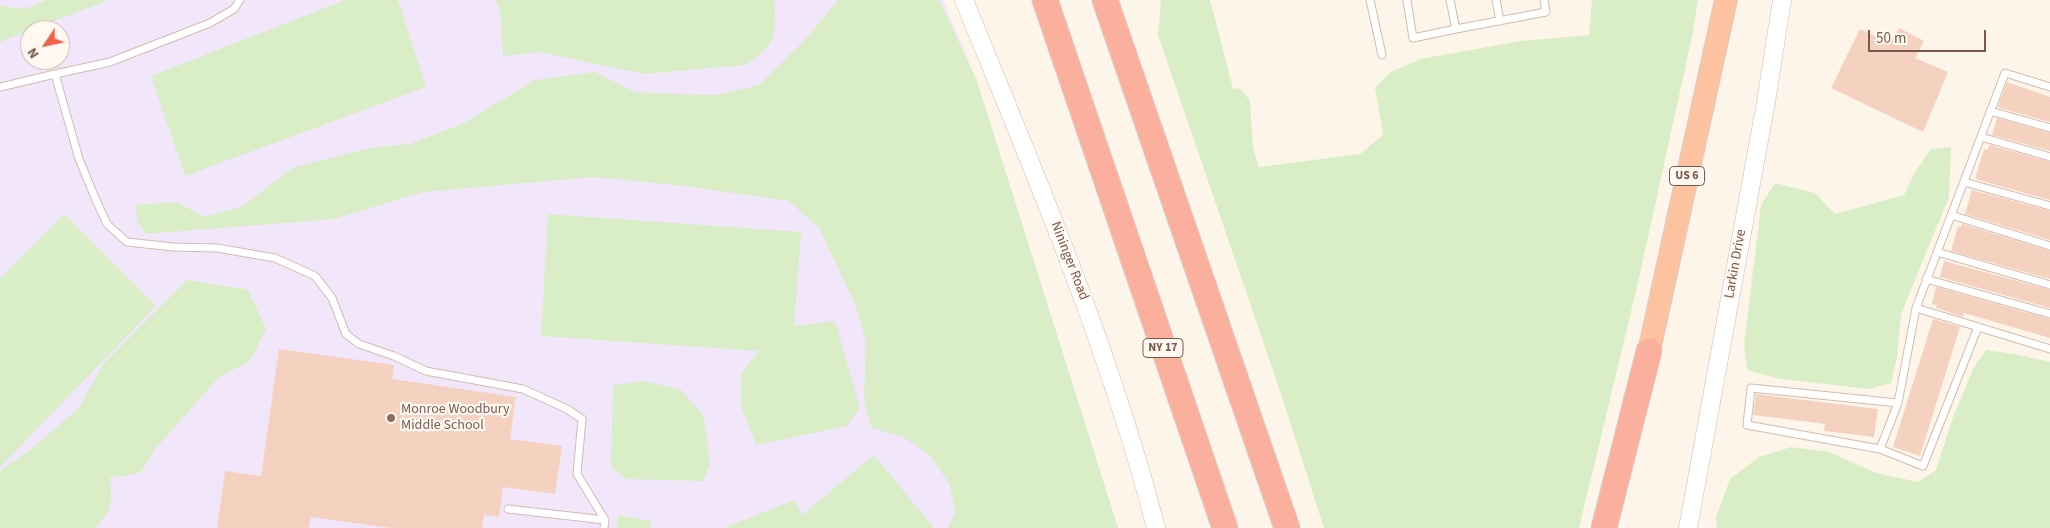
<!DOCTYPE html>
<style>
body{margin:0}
#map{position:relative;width:2050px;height:528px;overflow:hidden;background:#fef5ea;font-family:"Source Sans 3",sans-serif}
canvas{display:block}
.north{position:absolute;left:20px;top:20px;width:50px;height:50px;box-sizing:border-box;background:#fff9f2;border:1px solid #cbb9af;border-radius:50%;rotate:236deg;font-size:14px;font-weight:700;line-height:20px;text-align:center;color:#7c584a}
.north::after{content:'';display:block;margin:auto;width:18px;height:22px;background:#ee6249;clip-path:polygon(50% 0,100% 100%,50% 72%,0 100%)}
.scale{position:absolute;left:1868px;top:30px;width:118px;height:22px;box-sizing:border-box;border:2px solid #7c584a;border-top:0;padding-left:6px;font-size:15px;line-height:18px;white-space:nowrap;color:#7c584a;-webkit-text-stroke:4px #fff9f2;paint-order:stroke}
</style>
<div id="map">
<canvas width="2050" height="528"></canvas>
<div class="north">N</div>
<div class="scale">50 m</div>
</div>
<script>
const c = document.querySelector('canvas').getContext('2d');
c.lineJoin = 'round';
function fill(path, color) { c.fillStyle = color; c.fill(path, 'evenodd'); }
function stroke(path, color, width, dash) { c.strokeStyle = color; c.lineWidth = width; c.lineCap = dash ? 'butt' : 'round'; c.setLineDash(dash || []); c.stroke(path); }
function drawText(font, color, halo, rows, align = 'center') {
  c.font = font + ' "Source Sans 3",sans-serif'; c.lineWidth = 4.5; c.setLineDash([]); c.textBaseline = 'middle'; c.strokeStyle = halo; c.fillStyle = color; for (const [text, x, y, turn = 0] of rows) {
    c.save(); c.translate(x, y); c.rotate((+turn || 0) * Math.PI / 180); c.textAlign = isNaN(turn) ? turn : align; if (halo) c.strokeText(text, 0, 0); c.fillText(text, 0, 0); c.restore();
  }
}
const education = new Path2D(`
 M0,0H943L977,81L1118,528H0ZM30,30H60V60H30Z`);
const green = new Path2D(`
 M47,0H109L0,42V5C22,12 27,8 47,0Z
 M345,0H398L426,87L185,176L151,76Z
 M496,0H774C777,34 776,46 745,65L644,74L539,52L503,56L500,10Z
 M838,0H939L977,81L1118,528H948L955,513L950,485L930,455L903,437L872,428L864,402L866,340L854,302L819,228L789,201L685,186L594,177L423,192L334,219L146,234L137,220L136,205L177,202L204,217L243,206L292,168L371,148L410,144L462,124L535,80L595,72L635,92L676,94L718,95L759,85L804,41Z
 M1161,0H1210L1233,88L1241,89L1250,101L1253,148L1259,167L1360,154L1383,135L1375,88L1389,73L1420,59L1521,41L1589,35L1592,0H1698L1693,32L1638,283L1579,528H1324L1278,385L1158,35Z
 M1951,147L1949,197L1901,314L1897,358L1891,383L1869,389L1780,379L1747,370L1744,344L1761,205L1775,183L1815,193L1835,214L1904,195L1915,172L1931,149Z
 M64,214L156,306L0,467V279Z
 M548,214L801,232L794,326L835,321L860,408L847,426L756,445L741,406V374L759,351L541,336Z
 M187,280L248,290L266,329L250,361L219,377L155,449L142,471L126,476L110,477C111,503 115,508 95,528H0V471L30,450L78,409L104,363Z
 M1986,350L2015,354L2050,362V528H1717L1716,517L1730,479L1759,457L1791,447L1829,452L1876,473L1918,482L1936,470L1953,417L1974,367Z
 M645,381L681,390L704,416L710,464L703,481L626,479L611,467L613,385Z
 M874,455L934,528H724L794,500L802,515Z
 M618,515L651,521L650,528H616Z`);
const building = new Path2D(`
 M1899,28L1924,41L1915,58L1948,72L1923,132L1831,88L1860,29L1890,43Z
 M2007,82L2050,97V122L2000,108L1998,106Z
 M1997,118L2050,133V151L1992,135Z
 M1989,145L2050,162V200L1975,179L1984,149L1988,150Z
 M1972,190L2050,211V240L1965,214Z
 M1962,224L2050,251V279L1951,251L1958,226L1961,227Z
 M1944,261L2050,290V308L1940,277Z
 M1936,287L2050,319V338L1964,313L1963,317L1936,308L1937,305L1932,304Z
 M1933,319L1960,327L1920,456L1893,447Z
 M279,349L394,365L392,379L516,397L510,439L562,446L555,494L503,487L499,517L484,515L482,528H391L311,517L309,528H217L225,471L261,476Z
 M1756,394L1878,409L1874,437L1824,431L1825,424L1753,415Z`);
const service = new Path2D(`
 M1370,0L1382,55
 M1407,0L1413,38L1456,29
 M1450,0L1456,29L1546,12L1544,0
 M1496,0L1500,21
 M55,74L110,62L210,23L234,9L240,0
 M0,87L55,74L79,159L96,200L107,224L127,242L173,247L217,248L275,258L315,276L332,298L346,334L359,344L394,356L426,371L523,389L567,409L582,419L577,474L605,520L604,528
 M2050,87L2005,73L1916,308L2050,349
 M1990,111L2050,128
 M1981,137L2050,157
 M1964,182L2050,206
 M1951,215L2050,246
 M1937,252L2050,285
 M1926,279L2050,314
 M1916,308L1898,403L1880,449L1923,466L1978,327
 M1880,449L1747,425L1751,388L1898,403
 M508,509L605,520`);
const tertiary = new Path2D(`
 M964,0C1035,174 1109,346 1156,528
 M1688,528L1766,102L1782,0`);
const trunk = new Path2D(`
 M1649,351L1726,0`);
const motorway = new Path2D(`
 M1045,0L1225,528
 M1105,0L1287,528
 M1604,528L1649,351`);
const markers = [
 [391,418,5,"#8d6e63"]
];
const shields = [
 [1687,176,35],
 [1163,348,40]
];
const shieldNames = [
 ["US 6",1687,176],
 ["NY 17",1163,348]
];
const streetNames = [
 ["Nininger Road",1069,261,69],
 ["Larkin Drive",1736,264,-80]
];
const educationNames = [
 ["Monroe Woodbury",401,410],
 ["Middle School",401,426]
];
fill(education, '#f2e6fb');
fill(green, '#d9eec7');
fill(building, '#f5d1c0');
stroke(service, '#d2bbae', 9);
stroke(tertiary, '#d2bbae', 19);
stroke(trunk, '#dad0cc', 24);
stroke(motorway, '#dad0cc', 27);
stroke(service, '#fff', 7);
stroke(tertiary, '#fff', 18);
stroke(trunk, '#fdc29f', 22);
stroke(motorway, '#fbb09e', 25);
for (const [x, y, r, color] of markers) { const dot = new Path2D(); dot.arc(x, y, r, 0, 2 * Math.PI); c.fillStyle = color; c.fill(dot); stroke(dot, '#fff9f2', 2); }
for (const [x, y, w] of shields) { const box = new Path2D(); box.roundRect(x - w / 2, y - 9.5, w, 19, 4); c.fillStyle = '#fff9f2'; c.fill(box); stroke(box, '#7c584a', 1); }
drawText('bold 12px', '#7c584a', null, shieldNames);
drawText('14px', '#7c584a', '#fff9f2', streetNames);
drawText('14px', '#785e54', '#fff9f2', educationNames, 'left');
</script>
